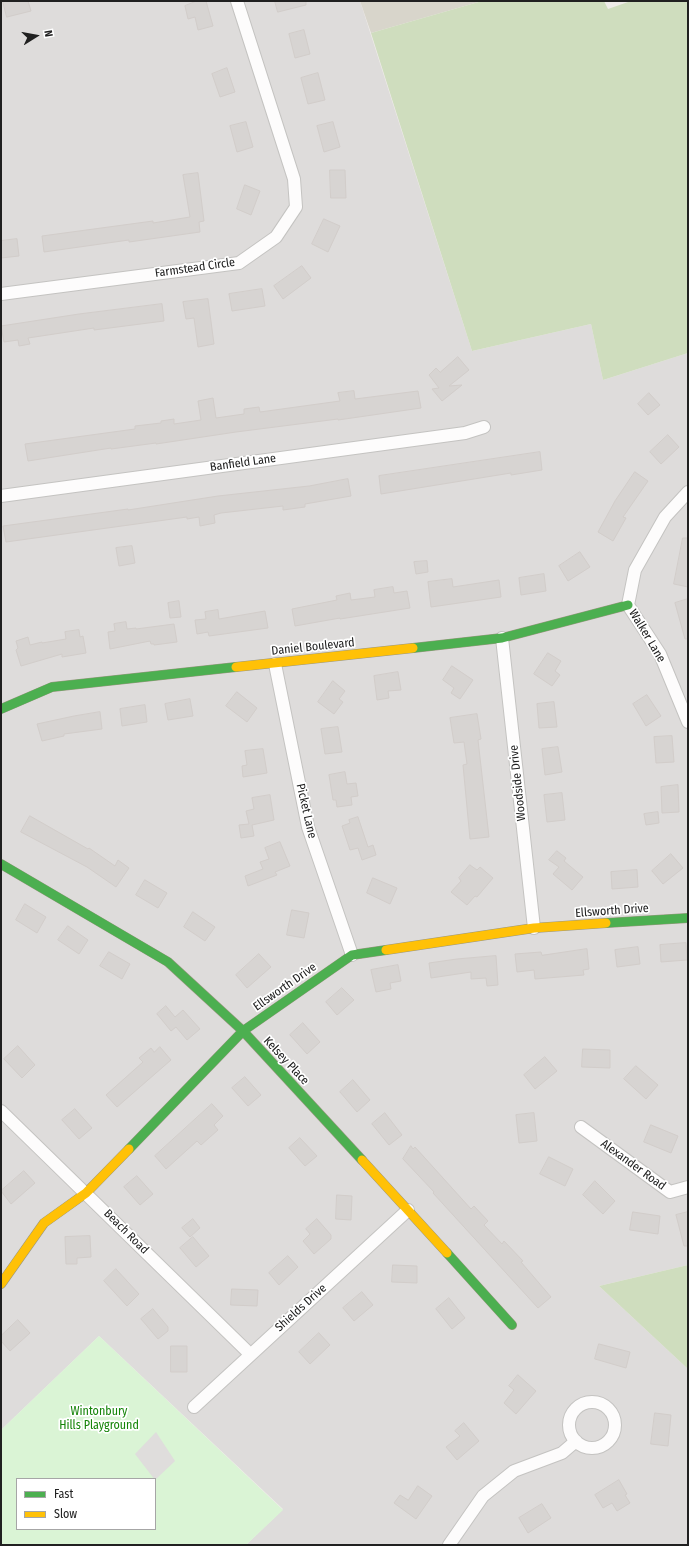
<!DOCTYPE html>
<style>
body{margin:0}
#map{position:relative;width:689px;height:1546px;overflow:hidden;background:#efece9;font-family:"Fira Sans Condensed",sans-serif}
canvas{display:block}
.frame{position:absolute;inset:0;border:2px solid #202020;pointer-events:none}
.legend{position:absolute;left:16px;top:1478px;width:140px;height:52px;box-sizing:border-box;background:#fff;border:1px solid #a6a6a6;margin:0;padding:5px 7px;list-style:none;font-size:12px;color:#202020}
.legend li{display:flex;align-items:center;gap:8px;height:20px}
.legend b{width:20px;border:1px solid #a6a6a6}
.north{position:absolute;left:16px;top:16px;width:40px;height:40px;-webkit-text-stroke:3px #fff;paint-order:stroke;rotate:79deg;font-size:11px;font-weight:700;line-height:16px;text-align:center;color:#202020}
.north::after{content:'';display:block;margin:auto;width:14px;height:18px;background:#202020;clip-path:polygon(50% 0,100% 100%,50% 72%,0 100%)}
</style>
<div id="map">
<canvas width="689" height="1546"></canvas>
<div class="frame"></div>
<ul class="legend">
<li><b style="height:5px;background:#4caf50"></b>Fast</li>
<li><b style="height:5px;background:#ffc107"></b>Slow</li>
</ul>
<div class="north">N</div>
</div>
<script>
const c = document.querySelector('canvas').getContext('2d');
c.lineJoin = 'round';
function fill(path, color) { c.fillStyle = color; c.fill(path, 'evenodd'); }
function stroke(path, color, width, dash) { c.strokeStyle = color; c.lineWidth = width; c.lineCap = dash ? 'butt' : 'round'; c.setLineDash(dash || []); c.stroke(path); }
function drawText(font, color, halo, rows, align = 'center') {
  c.font = font + ' "Fira Sans Condensed",sans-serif'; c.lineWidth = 3.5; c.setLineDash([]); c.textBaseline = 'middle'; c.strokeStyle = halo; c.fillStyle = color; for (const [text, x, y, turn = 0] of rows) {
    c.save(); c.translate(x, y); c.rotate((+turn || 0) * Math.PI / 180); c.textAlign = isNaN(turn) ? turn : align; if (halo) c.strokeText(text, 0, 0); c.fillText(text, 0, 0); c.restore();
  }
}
const residential = new Path2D(`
 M1,1H360L472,351L591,324L603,380L688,353V1265L599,1286L688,1369V1545H246L283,1509L99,1336L1,1430Z`);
const construction = new Path2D(`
 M360,1H482L371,33Z`);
const forest = new Path2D(`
 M482,1H604L608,9L631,1H688V353L603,380L591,324L472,351L371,33Z
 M688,1265V1369L599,1286Z`);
const park = new Path2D(`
 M99,1336L283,1510L246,1545H1V1430ZM17,1479H155V1529H17Z`);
const parking = new Path2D(`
 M156,1432L175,1461L155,1480L135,1454Z`);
const building = new Path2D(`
 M3,1H28L31,11L7,17Z
 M197,1H206L213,26L198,30L195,17L188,19L185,6Z
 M275,1H306V5L278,12Z
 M304,30L310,54L295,58L289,34Z
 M227,68L235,92L220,97L212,74Z
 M318,73L325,100L308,104L301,78Z
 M246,122L253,147L237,152L230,126Z
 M333,122L340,147L324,152L317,126Z
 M330,170H345L346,198H331Z
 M198,173L204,221L199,222L200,232L129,242V240L44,252L42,236L153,221V223L190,217L183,175Z
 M245,185L260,191L251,215L237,209Z
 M324,219L340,226L328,252L312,244Z
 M17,239L19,256L1,258V241Z
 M302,266L311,278L283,299L274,286Z
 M262,289L265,306L232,311L229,294Z
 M208,299L214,344L198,347L194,318L186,319L183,302Z
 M162,304L164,321L94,330V328L28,338L30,344L19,346L18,340L4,342L1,326L79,314Z
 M458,357L469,370L449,386L462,385L442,401L432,389L439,388L429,375L436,368L440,372Z
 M354,391L355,399L418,391L421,408L338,420V419L236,432L156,444V443L111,449V448L28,461L25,444L135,429V426L161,423V421L174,419V424L201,420L198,401L213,398L216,418L244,414V409L259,407L260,412L340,401L338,393Z
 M649,393L660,405L648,415L638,404Z
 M668,435L679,447L661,464L650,452Z
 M540,452L542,470L511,475V473L381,494L379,476Z
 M635,472L648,481L623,517L626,518L613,541L598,532L615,501Z
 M348,479L351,496L305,504V507L283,510V506L221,513L214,515L215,523L200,526L199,517L187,519V517L6,542L3,526L128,509V510L218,496L309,486Z
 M683,538H688V587L674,584Z
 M132,546L135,563L119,566L116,548Z
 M580,552L590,567L568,581L559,566Z
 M427,561L428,572L416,574L414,562Z
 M544,574L546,591L521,595L519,578Z
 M452,579L453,587L499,580L501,597L431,607L428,582Z
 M393,587L394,593L407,591L410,608L340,619V618L295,626L292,609L337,600L336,596L350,593L351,600L375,597L374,590Z
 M688,599V639H685L675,603Z
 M179,601L181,617L170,618L168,603Z
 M218,610L219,619L265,611L268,628L209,636L208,632L197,634L195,620L206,619L205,612Z
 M126,622L127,629L136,628V629L174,624L177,642L154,645V644H151L150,641L110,649L108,632L115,631L114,624Z
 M79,630L80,637L83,636L86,653L62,657V654L21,666L16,650L18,648L16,641L28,637L30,645L42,642V643L66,639L65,632Z
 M548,653L561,661L555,671L560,675L552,686L534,674Z
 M452,666L473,680L460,699L451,693L454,688L443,680Z
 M398,672L401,690L388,691L389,698L377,700L374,676Z
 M333,681L345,691L339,699L343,702L334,714L318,702Z
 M237,692L257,708L247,722L226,706Z
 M647,695L661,716L646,726L633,704Z
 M190,699L193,716L168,720L165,704Z
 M554,702L557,727L539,728L537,704Z
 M145,705L147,722L122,726L120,709Z
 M100,712L102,729L64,734V736L42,741L37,724L74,716Z
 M477,714L481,739L478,740L489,837L470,839L463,765L467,764L464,742L454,743L450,718Z
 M338,727L342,752L325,754L321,729Z
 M672,736L674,762L656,763L654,737Z
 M558,747L562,772L545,775L542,749Z
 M263,749L267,773L243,777L242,766L247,765L245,751Z
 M345,772L347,784L356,783L358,796L351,797L352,805L337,807L336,800H333L329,775Z
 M678,785L679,812L662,813L661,787Z
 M562,793L565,820L547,822L544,795Z
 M270,795L274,820L252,825L254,836L241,838L239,825L249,824L246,811L254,809L252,798Z
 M658,812L659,823L646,825L644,814Z
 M30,816L88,849L89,848L115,866L118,860L129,868L116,887L87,867L21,832Z
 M358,817L368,847L373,845L376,855L362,860L358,848L350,850L342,826L350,823L349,820Z
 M280,842L290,866L275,872L277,875L248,886L245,876L263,869L260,862L269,859L265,848Z
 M557,851L566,858L564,861L583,877L572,890L553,874L559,867L549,860Z
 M671,854L683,868L663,884L652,871Z
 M470,865L477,870L480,867L493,878L477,897L475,896L467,905L451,892L461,881L459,878Z
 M637,870L638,887L612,889L611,872Z
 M373,878L397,888L390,904L367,893Z
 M145,880L167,893L158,908L136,895Z
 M25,904L46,917L37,933L16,920Z
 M292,910L309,913L304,938L287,935Z
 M193,912L215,927L205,941L184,927Z
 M68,926L88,940L79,954L58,940Z
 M686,943L687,960L661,962L660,945Z
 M638,947L640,964L617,967L615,950Z
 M587,949L589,969L583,970L584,975L535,979L534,970L517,972L515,954L541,952L542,955Z
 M109,952L130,964L122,979L100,966Z
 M259,954L271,967L247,988L236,975Z
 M496,956L498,985L487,986L486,978L471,979V972L431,978L429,963L457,959Z
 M398,965L401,981L390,983L391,989L376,992L371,970Z
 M342,988L354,1000L337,1015L326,1002Z
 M166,1006L175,1017L183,1010L200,1029L187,1040L176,1027L171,1031L157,1014Z
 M303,1023L320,1042L307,1054L290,1035Z
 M18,1046L35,1065L22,1078L4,1059Z
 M160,1047L171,1060L117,1107L106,1095L143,1062L139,1058L151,1048L154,1052Z
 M583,1049L610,1050V1068L582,1067Z
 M545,1057L557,1071L535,1089L524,1075Z
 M636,1066L658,1085L646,1099L624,1079Z
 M245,1077L261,1095L248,1106L232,1088Z
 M353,1080L370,1100L357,1112L340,1092Z
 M212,1104L223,1116L214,1125L218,1130L201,1145L197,1141L166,1169L155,1156Z
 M75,1109L92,1128L79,1139L62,1120Z
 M385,1113L402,1135L389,1145L372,1124Z
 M534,1113L537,1141L519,1143L516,1115Z
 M651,1125L678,1136L671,1153L644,1142Z
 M300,1138L317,1156L305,1166L289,1148Z
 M411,1146L413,1149L415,1147L471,1209L474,1206L488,1221L484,1225L502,1244L504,1241L523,1261L521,1262L551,1297L538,1308L433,1193L434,1192L403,1159Z
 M549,1157L573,1169L565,1186L540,1174Z
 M24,1171L35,1183L11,1204L1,1191Z
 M137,1176L153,1194L140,1205L124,1187Z
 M595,1181L615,1201L603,1214L583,1195Z
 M337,1195L352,1196L351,1220L336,1219Z
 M633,1212L660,1216L658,1234L630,1230Z
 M688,1212V1246H684L676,1215Z
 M193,1219L200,1228L190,1237L182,1228Z
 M317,1219L331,1235V1239L314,1254L303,1241L310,1234L306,1229Z
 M90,1236L91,1257L77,1258V1264H66L65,1237Z
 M193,1237L209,1256L196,1267L180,1248Z
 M288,1256L298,1267L279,1285L269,1273Z
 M393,1265L417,1266V1283L392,1282Z
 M116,1269L139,1294L127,1306L104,1281Z
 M232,1289L258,1290L257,1306L231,1305Z
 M362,1292L373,1305L354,1321L343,1308Z
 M449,1298L465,1318L452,1329L436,1309Z
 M153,1309L168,1327V1331L158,1339L141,1319Z
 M18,1320L30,1333L10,1351L1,1341V1336Z
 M319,1333L330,1345L310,1364L299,1352Z
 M599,1344L630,1352L626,1368L595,1359Z
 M171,1346H187V1372H171Z
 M518,1375L536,1391L516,1414L504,1403L514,1390L509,1386Z
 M655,1413L671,1415L668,1446L651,1444Z
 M464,1423L479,1441L457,1460L446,1447L460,1436L455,1431Z
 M619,1480L627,1494L625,1495L630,1503L617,1511L612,1503L603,1508L595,1495Z
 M418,1486L432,1496L416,1519L394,1503L400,1495L408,1500Z
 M542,1504L551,1518L528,1533L519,1518Z`);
const street = new Path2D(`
 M1,294L239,263L276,237L296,207L294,179L237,1
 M688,492L665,517L635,570L628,605L660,654L688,722
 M1,496L465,433L484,427
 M502,638L534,928
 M275,664L308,827L352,955
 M1,1111L250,1354
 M581,1127L670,1192L688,1187
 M569 1425a23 23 0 1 1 46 0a23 23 0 1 1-46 0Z
 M194,1407L408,1210
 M449,1545L483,1496L514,1471L562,1453L576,1441`);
const fast = new Path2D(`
 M413,648L502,638L628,605
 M1,709L52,687L236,667
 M1,864L168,962L243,1031L362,1160
 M606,923L688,918
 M129,1149L243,1031L352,955L386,950
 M447,1253L512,1325`);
const slow = new Path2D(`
 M236,667L413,648
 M386,950L534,928L606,923
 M362,1160L447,1253
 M1,1284L44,1223L86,1193L129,1149`);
const streetNames = [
 ["Farmstead Circle",195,268,-8],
 ["Banfield Lane",243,463,-8],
 ["Walker Lane",647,636,59],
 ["Daniel Boulevard",313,647,-6],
 ["Woodside Drive",518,783,-96],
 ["Picket Lane",306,811,77],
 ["Ellsworth Drive",612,911,-4],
 ["Ellsworth Drive",285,987,-35],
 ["Kelsey Place",286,1061,47],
 ["Alexander Road",633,1165,36],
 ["Beach Road",126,1232,45],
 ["Shields Drive",301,1308,-42]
];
const parkNames = [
 ["Wintonbury",99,1412],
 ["Hills Playground",99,1426]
];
fill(residential, '#dedcdb');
fill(construction, '#d8d5cb');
fill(forest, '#cfddbe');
fill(park, '#daf4d5');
fill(parking, '#dfdddc');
fill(building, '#d7d4d2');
stroke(building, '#d2cdca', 1);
stroke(street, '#c4c3c1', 14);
stroke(fast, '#9a9780', 10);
stroke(slow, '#9a9780', 10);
stroke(street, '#fdfcfc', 12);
stroke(fast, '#4caf50', 9);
stroke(slow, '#ffc107', 9);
drawText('12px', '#202020', '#fff', streetNames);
drawText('12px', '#148408', '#fff', parkNames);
</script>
